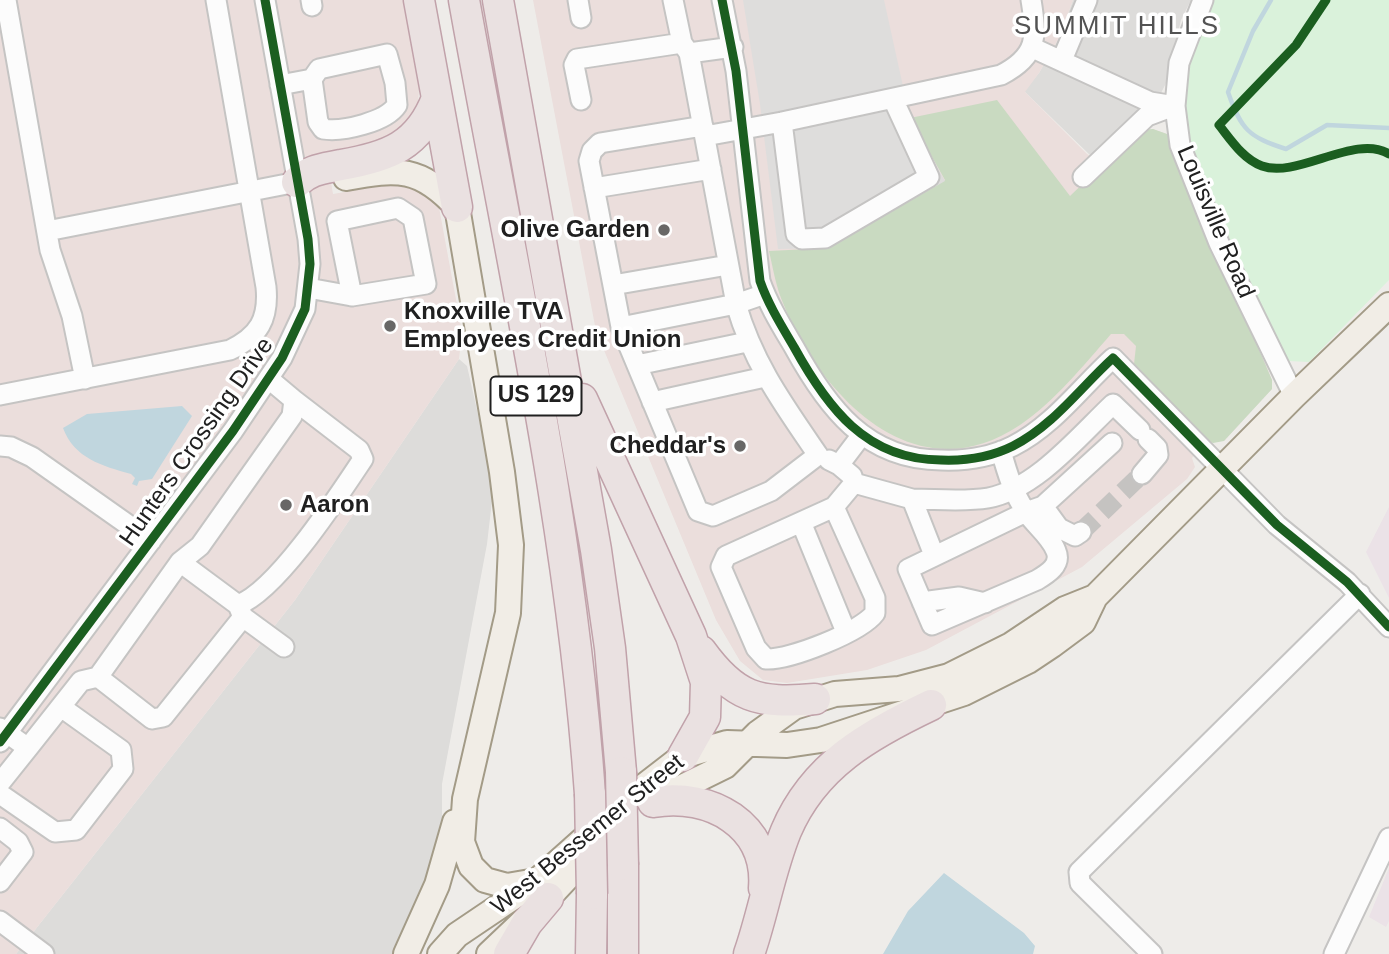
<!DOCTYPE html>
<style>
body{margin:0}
canvas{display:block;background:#eeece9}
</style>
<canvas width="1389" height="954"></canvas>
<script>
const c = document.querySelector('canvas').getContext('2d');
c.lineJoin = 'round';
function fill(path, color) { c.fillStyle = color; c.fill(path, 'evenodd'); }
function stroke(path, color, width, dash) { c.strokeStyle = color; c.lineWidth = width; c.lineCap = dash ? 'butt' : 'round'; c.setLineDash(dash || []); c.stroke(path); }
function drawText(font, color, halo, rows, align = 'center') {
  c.font = font + ' Arial,sans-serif'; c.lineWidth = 7; c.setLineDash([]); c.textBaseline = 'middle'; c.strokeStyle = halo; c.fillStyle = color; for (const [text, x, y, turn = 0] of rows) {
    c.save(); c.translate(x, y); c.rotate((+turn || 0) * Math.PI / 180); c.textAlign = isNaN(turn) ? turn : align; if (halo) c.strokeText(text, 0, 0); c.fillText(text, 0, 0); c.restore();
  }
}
const residential = new Path2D(`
 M1073,0H1191L1181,20L1166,83L1161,93L1152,95L1134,118L1092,157L1024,91L1039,73L1059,38Z
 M459,359L467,366L489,463L492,501L487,544L442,784V835L422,899L393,954H16L295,600Z`);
const commercial = new Path2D(`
 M0,0H403L419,90L418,104L409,126L398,134L369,144L326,153L333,194L396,183L416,187L438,202L462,332L459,359L295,600L16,954H0Z
 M533,0H1073L1059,38L1039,73L1025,92L1087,154L1105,165L1153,129L1167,134L1209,252L1264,360L1272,380V389L1224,441L1207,440L1192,458L1195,467L1187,479L1082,567L926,650L867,670L787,683L763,680L740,661L716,620L596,331Z`);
const industrial = new Path2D(`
 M1389,507V598L1366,552Z
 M1389,868V921L1386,927L1369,917Z`);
const forest = new Path2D(`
 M997,100L1070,196L1139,130L1153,129L1167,134L1272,380V389L1224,441L1213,443L1207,440L1134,364L1136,346L1124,334H1111C1084,365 1054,402 1020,425C915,496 821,396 783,303C776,287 773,268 769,251L828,248L945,180L910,118Z`);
const park = new Path2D(`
 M1203,0H1389V280L1309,362L1288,361L1279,352L1179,138L1176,92Z`);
const parking = new Path2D(`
 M743,0H884L910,118L945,181L828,248L778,249L760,104Z`);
const water = new Path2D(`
 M182,406L192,416L152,479L139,481L137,486L132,484L135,478L131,474C102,466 74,458 63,428L87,414Z
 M944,873L1024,933L1035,946L1033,954H883L908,911Z`);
const stream = new Path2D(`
 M1271,0L1253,31L1228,92C1241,130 1249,137 1286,149L1327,125L1389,128`);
const minorTunnel = new Path2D(`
 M1081,532L1142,474`);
const minor = new Path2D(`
 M6,0L50,250L72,316L85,379
 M311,0L312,6
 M578,0L581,18
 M673,0L682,43L689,53L733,47
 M722,0L736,71L760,281C768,304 781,325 794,347C827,407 866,460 941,460C966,461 991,457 1013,446C1053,426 1081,387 1113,358L1277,525L1347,582L1389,627
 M1203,0L1179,63L1175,106L1180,145L1219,243L1294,396
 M1033,48L1150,102L1175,106
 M689,53L736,304L765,294
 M1062,60L1087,0
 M280,85L312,79L319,69L387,54L395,83L397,105C386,122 343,132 323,129L318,122L312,79
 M581,100L574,65L577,59L682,43
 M782,122L796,234L802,239L825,238L929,177L893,99
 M705,136L782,122L1001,75C1038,56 1037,37 1031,0
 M1083,177L1147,116L1171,107
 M594,188L711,169
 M47,231L297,182
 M613,285L728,265
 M308,288L352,296L426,284L413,218L398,208L337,221L352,296
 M621,327L736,304C753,363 783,404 818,455L771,491L713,516L698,511L621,327L589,161L592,151L600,143L703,126
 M637,365L747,342
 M0,395L230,350C259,336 269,319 266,287L216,0
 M652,402L765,377
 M0,446L11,447L32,457L151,541
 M1001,451C1007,472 1013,493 1026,512C1034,524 1051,537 1056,551C1062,565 1047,574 1037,580L932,625L908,569L1026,512L1043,506L1059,528L1075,536L1081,532
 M829,460L839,465L861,436
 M1142,474L1158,455L1157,448L1148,439
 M854,483L912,499L934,555
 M912,499C936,499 964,502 988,498C1036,489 1079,436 1113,404L1140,430
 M1043,506L1112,443
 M834,507L875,598V613C861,632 790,660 766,659L756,648L721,567L726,556L834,507L854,483L852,476L839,465
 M801,522L846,632
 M180,562L238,605L243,617L284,647
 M922,602L959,597L985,603
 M238,605C277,591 339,495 363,459L359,450L294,400
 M98,677L152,719L163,717L243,617
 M0,728L28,748L81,681L98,677L180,562L200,546L292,416L294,400L269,379
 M0,742L233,431L282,358L305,309L310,264L308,239L265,0
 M0,783L28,748
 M0,794L55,832L76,830L123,769L121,750L61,707
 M0,828L18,842L23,852L0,882
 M0,921L44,954
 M1152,954L1080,883L1079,872L1360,594
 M1334,954L1389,838`);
const major = new Path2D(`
 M346,178C398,168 420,167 457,207L502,472L511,545L508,613L465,799L462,842L471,866L485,880L507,886L536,881
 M654,801L725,766L758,733L794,707L835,694L899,689L949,676L1011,645L1065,609L1095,597
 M406,954L437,885L455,822
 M440,954L457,935L537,881L639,790L683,756L727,743L787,745L821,740L964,693L1028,661L1052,645L1083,622L1095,597L1294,396L1389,305
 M489,954L548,898L593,850`);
const highway = new Path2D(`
 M419,0L457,207
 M464,0C511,263 571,526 590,794
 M498,0L596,550L610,648L621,772
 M297,182C311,169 322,169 341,165C388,157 419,146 437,98
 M582,399L691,636L706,682L705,717L683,756
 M701,651C735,698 758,704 815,699
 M653,802C710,792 769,825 764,888
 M509,954L527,923L548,898
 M591,954L592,894
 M623,954V865
 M749,954C763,914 770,870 786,831C814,765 870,734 931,705`);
const highwayBridge = new Path2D(`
 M621,772L623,865
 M590,794L592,894`);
const cycleway = new Path2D(`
 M722,0L736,71L760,281C768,304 781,325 794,347C827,407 866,460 941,460C966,461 991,457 1013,446C1053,426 1081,387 1113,358L1277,525L1347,582L1389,627
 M1326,0L1296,45L1219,125C1231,140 1243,159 1262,166C1297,179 1356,133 1389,154
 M0,742L233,431L282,358L305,309L310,264L308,239L265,0`);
const markers = [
 [664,230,7,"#686766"],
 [390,326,7,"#686766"],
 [740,446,7,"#686766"],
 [286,505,7,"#686766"]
];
const shields = [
 [536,396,91]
];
const shieldNames = [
 ["US 129",536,396]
];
const streetNames = [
 ["Louisville Road",1215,222,67],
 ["Hunters Crossing Drive",197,442,-55],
 ["West Bessemer Street",588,835,-39]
];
const poiNames = [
 ["Olive Garden",650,230],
 ["Knoxville TVA",404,312,"left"],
 ["Employees Credit Union",404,340,"left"],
 ["Cheddar's",726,446],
 ["Aaron",300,505,"left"]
];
const neighbourhoodNames = [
 ["SUMMIT HILLS",1117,27]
];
fill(residential, '#dddcda');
fill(commercial, '#ebdedc');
fill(industrial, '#ebe2e7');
fill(forest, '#c9dac1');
fill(park, '#daf2db');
fill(parking, '#dedddc');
fill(water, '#c0d6de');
stroke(stream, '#c0d6de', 4.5);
stroke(minorTunnel, '#c5c3c1', 19, [19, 10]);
stroke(minor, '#c5c4c3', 23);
stroke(major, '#a39b87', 28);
stroke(highway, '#c1a2aa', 33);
stroke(minor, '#fcfcfc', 19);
stroke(major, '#f1ede6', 24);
stroke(highway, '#eae1e1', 30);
stroke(highwayBridge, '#c1a2aa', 33, []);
stroke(highwayBridge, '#eae1e1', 30);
stroke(cycleway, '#1b5e20', 9);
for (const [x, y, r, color] of markers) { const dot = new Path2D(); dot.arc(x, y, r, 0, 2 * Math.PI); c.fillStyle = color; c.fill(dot); stroke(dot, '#fff', 2.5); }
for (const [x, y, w] of shields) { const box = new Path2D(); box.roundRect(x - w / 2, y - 19.5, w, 39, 5); c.fillStyle = '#fff'; c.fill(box); stroke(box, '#202020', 2); }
drawText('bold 23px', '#202020', null, shieldNames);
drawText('24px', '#202020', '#fff', streetNames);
drawText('bold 24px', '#202020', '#fff', poiNames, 'right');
c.letterSpacing = '2px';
drawText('26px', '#535353', '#fff', neighbourhoodNames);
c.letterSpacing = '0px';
</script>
